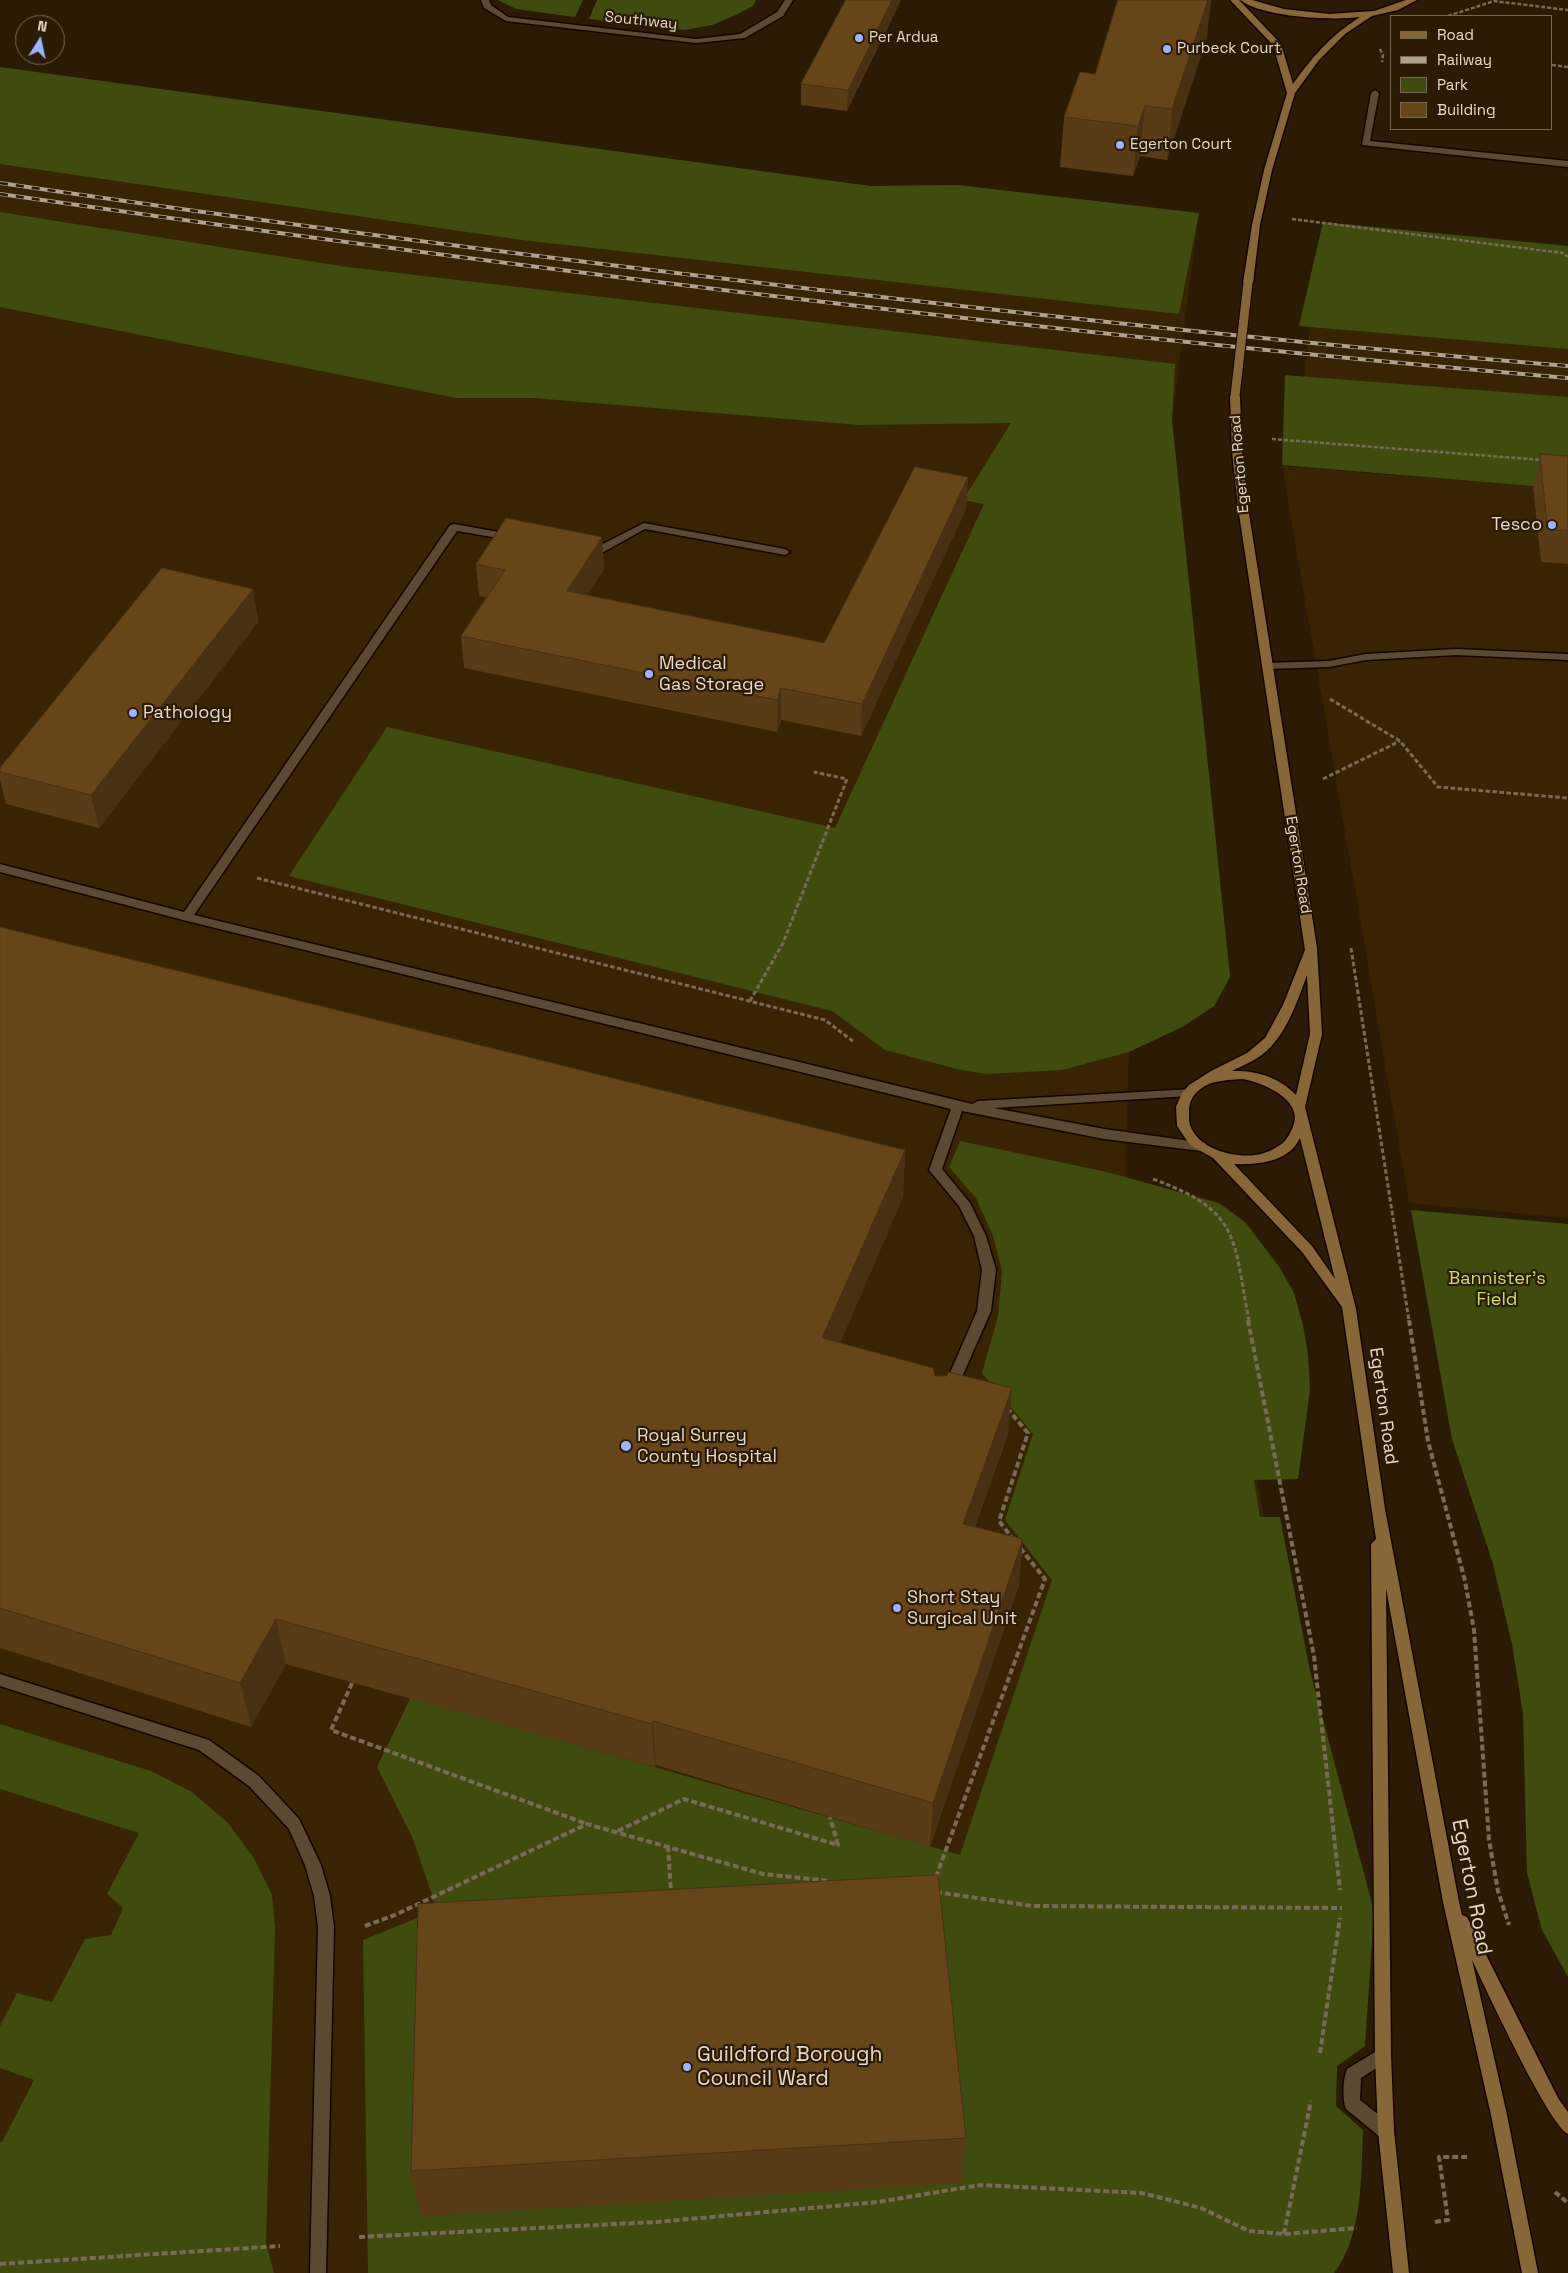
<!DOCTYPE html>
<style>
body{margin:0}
#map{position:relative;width:1568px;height:2273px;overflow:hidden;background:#2c1b04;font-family:"Space Grotesk",sans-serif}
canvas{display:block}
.legend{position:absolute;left:1390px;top:15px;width:162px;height:115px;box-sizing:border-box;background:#2c1b04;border:1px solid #766754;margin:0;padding:6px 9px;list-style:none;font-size:15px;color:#e5d9cb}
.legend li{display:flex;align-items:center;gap:10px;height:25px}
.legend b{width:25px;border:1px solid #766754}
.north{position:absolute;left:15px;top:15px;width:50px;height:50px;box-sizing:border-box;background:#2c1b04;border:1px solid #766754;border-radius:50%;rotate:10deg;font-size:14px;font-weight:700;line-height:20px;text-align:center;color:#e5d9cb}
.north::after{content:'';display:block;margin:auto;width:18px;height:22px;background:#9cb4fd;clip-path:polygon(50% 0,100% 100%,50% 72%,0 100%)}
</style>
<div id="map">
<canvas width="1568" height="2273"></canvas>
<ul class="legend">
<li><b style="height:6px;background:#876637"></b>Road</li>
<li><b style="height:6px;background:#afa291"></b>Railway</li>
<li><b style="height:14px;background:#404c0d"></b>Park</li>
<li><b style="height:14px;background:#664619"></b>Building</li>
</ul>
<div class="north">N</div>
</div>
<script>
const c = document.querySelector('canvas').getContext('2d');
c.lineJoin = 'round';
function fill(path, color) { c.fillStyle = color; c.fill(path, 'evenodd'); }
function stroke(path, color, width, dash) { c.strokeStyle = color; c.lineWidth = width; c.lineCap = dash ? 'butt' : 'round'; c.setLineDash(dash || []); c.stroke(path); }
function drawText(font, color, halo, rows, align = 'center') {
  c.font = font + ' "Space Grotesk",sans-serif'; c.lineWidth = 4.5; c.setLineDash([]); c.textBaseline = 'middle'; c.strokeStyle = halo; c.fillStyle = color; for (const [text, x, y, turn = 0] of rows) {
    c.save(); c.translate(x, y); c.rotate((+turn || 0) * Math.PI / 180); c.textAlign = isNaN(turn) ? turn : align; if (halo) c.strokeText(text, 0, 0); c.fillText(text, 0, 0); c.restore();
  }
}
const built = new Path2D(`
 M0,67L870,186L957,185L1199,213L1172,420L1230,977L1214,1006L1184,1026L1129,1052L1125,1157L1126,1178L1217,1259L1285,1633L1104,2273H0Z
 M1319,239L1568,264V422L1301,406Z
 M1282,466L1568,489V1218L1409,1203Z`);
const green = new Path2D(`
 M498,0H583L575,17L516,9Z
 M597,0H756L753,6L736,15L712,25L685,30L589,19Z
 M0,67L870,186L957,185L1199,213L1179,314L522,240L0,164Z
 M0,212L347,267L1175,364L1172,420L1230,977L1214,1006L1184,1026L1129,1052L1062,1070L987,1074L961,1070L885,1050L832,1011L289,876L387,727L835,828L984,504L963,500L1011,423L860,425L533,398H456L0,307Z
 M1323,222L1568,246V349L1299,326Z
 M1285,375L1568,397V489L1282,465Z
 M960,1141L1107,1172L1219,1203L1246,1223L1280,1268L1294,1293L1303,1325L1308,1355L1310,1390L1298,1479L1254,1480L1260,1517H1280L1310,1671L1374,1911L1365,2046L1337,2066L1336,2106L1363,2130C1361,2176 1363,2236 1334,2273H368L363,1940L437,1910L413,1839L377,1767L411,1697L960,1855L1052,1580L1005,1520L1033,1434L982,1373L998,1316L1002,1271L993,1236L976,1198L949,1167Z
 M1411,1210L1568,1224V1977L1542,1930L1527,1873L1523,1714L1512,1644L1493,1564L1452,1439Z
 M0,1724L151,1771L192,1792L228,1823L254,1858L272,1895L275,1929L266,2243L274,2273H0V2142H2L34,2080L0,2068V2026L17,1993L52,2002L85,1939L111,1935L123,1908L107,1894L139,1833L0,1789Z`);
const pathFar2 = new Path2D(`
 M1448,16L1494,1L1568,10
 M1380,49L1383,55L1382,62
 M1552,65L1568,67
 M1292,219L1563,253L1568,257
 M1272,439L1542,460`);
const pathFar1 = new Path2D(`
 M1330,699L1400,741L1438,787L1568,798
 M1323,779L1400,741
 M257,878L825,1020L854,1042
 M1351,948L1409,1321
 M750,1001L783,943L847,779L814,772
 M1153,1179C1241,1211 1233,1238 1249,1321`);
const path = new Path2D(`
 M1248,1320L1314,1656L1340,1890
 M1409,1320L1428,1441L1465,1581L1474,1630L1489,1840L1498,1891L1509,1925
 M1007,1408L1028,1433L999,1521L1013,1539
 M352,1683L331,1730L587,1824
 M618,1831L684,1799L838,1845L830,1817
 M668,1846L671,1892
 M936,1877L1045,1579L1020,1548
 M936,1892L1033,1906L1342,1908
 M365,1926L395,1915L587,1824L763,1874L830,1881
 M1320,2053L1340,1918
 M1555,2192L1568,2203
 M1435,2222L1448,2220L1439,2157H1467
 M1284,2234L1311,2101
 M359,2237L656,2222L878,2202L980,2185L1142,2193L1201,2208L1249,2231L1284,2234L1357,2228
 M0,2264L280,2246`);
const lane = new Path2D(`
 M644,523L785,549L790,552L785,555L645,529L598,555H590L582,551L587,548L593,549Z
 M454,524L510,534L515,537L510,540L457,531L194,915L972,1104L978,1101L1193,1089L1195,1092L1193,1095L1189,1096L994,1108L1104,1129L1205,1143L1207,1146L1201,1151L1104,1139L962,1111L942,1169L970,1203L986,1236L996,1270L991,1311L955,1393H945L943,1389L977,1311L982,1270L974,1236L959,1206L929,1170L951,1109L187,921L0,872V864L184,912L450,525Z
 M1456,649L1568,654V660L1456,655L1366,660L1329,667L1267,669L1262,666L1267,663L1329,661L1366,654Z
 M0,1674L209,1740L259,1776L299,1819L321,1865L330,1896L334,1927L326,2273H310L318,1927L314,1896L305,1865L289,1829L249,1786L199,1750L0,1686Z
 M1383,2047L1389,2050L1391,2055L1389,2060L1361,2078L1360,2100L1392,2125L1394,2131L1392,2137L1386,2139L1380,2137L1346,2109C1342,2099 1343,2079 1347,2069Z`);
const street = new Path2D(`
 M481,0H489L491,5L508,17L696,39L740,34L777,12L785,0H793L783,16L745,38L696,43L506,21L484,8Z
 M1375,90L1379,93L1370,141L1568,161V167L1362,145L1371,93Z`);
const secondary = new Path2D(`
 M1230,0H1239L1281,44L1293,84C1312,57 1331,35 1360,17C1332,21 1262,17 1240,0H1252L1284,9L1329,14L1374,11L1406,0H1417L1398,10L1372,16L1345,34L1319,60L1295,93L1272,170L1260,225L1253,283L1248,286L1243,283L1252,225L1264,170L1287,93L1273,45Z
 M1235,393L1240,396L1242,451L1248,507L1317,948L1322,1034L1305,1107L1356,1309L1385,1509L1459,1902L1462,1915L1467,1917L1558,2098L1568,2112V2134C1549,2126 1485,1987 1472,1960L1507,2115L1538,2273H1522L1491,2115L1443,1902L1386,1588L1391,2055L1394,2131L1409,2273H1393L1378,2131L1375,2055L1371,1544L1376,1539L1342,1307L1302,1252L1213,1158L1190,1145L1177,1126L1176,1107L1182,1093L1189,1085L1211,1071L1247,1053L1265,1038L1283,1005L1305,950L1238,507L1232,451L1230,396ZM1307,975L1310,1034L1296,1095C1279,1077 1256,1070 1232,1071C1242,1066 1254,1061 1263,1054C1286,1036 1297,1002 1307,975ZM1242,1079C1262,1082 1305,1100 1293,1127C1290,1133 1288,1138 1283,1143C1274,1149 1266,1154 1255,1155C1234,1158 1198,1149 1190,1125C1189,1122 1189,1117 1189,1114C1188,1102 1194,1092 1205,1086C1215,1080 1230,1080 1242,1079ZM1300,1138L1335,1279L1312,1246L1234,1164C1258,1165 1289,1162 1300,1138Z`);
const rail = new Path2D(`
 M0,183C264,222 529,256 794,287C1052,317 1310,345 1568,366
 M0,194C521,269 1043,333 1568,378`);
const secondaryBridge = new Path2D(`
 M1235,396L1248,283`);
const wall = new Path2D(`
 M846,0H901L847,111L801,105V84Z
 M1207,37L1167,160L1140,156L1133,176L1060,167L1064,117Z
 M1540,454L1568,456V564L1541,562L1533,486Z
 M968,477L966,509L861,736L781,720L777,732L464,668L461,636L486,597L479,596L476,564L602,537L604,569L587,595L824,643Z
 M253,589L258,622L99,828L6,804L0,780V768Z
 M0,927L905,1150L903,1197L840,1343L935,1376L1008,1434L975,1527L1019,1585L930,1847L656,1765L655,1767L286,1664L251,1727L0,1648Z
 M966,2138L961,2183L420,2216L411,2171Z`);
const shadedWall = new Path2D(`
 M892,0H901L847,111L848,90Z
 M1208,0H1211L1207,37L1167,160L1172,109Z
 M1145,106L1140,156L1133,176L1138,126Z
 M968,477L966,509L861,736L862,704Z
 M602,537L604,569L569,623L567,591Z
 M253,589L258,622L99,828L91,795Z
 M781,688V720L777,732V700Z
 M905,1150L903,1197L822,1384V1338Z
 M1012,1388L1008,1434L960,1569L963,1524Z
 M1023,1539L1019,1585L930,1847L933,1803Z
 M276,1619L286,1664L251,1727L240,1683Z
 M653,1721L656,1765L655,1767L652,1724Z`);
const building = new Path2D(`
 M846,0H892L848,90L801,84Z
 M1118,0H1208L1172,109L1145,106L1138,126L1064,117L1080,72L1095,74Z
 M1540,454L1568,456V531L1548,529Z
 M915,467L968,477L862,704L781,688L777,700L461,636L505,570L476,564L506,518L602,537L567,591L824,643Z
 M162,568L253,589L91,795L0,772V768Z
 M0,927L905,1150L822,1338L933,1368L935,1376H946L949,1372L1012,1388L963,1524L1023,1539L933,1803L653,1721L652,1724L276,1619L240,1683L0,1608Z
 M938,1875L966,2138L411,2171L418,1904Z`);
const markers = [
 [859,38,5,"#9cb4fd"],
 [1167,49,5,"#9cb4fd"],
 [1120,145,5,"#9cb4fd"],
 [1552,525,5,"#9cb4fd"],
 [649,674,5,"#9cb4fd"],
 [133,713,5,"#9cb4fd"],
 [626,1446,6,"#9cb4fd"],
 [897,1608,5,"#9cb4fd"],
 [687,2067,5,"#9cb4fd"]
];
const farStreetnames = [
 ["Southway",641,21,6],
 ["Egerton Road",1240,464,-95],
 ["Egerton Road",1298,865,81]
];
const farPoinames = [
 ["Per Ardua",869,38],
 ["Purbeck Court",1177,49],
 ["Egerton Court",1130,145]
];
const poiNames = [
 ["Tesco",1542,525,"right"],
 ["Medical",659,664],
 ["Gas Storage",659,685],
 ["Pathology",143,713],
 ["Royal Surrey",637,1436],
 ["County Hospital",637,1457],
 ["Short Stay",907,1598],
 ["Surgical Unit",907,1619]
];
const parkNames = [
 ["Bannister's",1497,1279],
 ["Field",1497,1300]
];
const streetNames = [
 ["Egerton Road",1383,1406,82]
];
const nearStreetnames = [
 ["Egerton Road",1471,1887,79]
];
const nearPoinames = [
 ["Guildford Borough",697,2055],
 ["Council Ward",697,2079]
];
fill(built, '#382303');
fill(green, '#404c0d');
stroke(lane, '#140500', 3);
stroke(street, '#140500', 3);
stroke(secondary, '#140500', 3);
stroke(pathFar2, '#796a57', 2.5, [4, 2]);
stroke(pathFar1, '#796a57', 3, [4.5, 2.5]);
stroke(path, '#796a57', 4, [6, 3]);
fill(lane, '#5c4931');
fill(street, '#5c4931');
fill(secondary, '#876637');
stroke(rail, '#afa291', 4);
stroke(rail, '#2c1b04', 2.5, [8]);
stroke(secondaryBridge, '#140500', 11, []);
stroke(secondaryBridge, '#876637', 9);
fill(wall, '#583c16');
fill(shadedWall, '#473112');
fill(building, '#664619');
stroke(building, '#473112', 1);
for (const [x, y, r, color] of markers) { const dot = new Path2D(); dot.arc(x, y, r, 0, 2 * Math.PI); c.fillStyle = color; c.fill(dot); stroke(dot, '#2c1b04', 2); }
drawText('15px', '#e5d9cb', '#2c1b04', farStreetnames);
drawText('15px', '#e5d9cb', '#2c1b04', farPoinames, 'left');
drawText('18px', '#e5d9cb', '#2c1b04', poiNames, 'left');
drawText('18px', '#c4e064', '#2c1b04', parkNames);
drawText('18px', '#e5d9cb', '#2c1b04', streetNames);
drawText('21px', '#e5d9cb', '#2c1b04', nearStreetnames);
drawText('21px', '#e5d9cb', '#2c1b04', nearPoinames, 'left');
</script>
